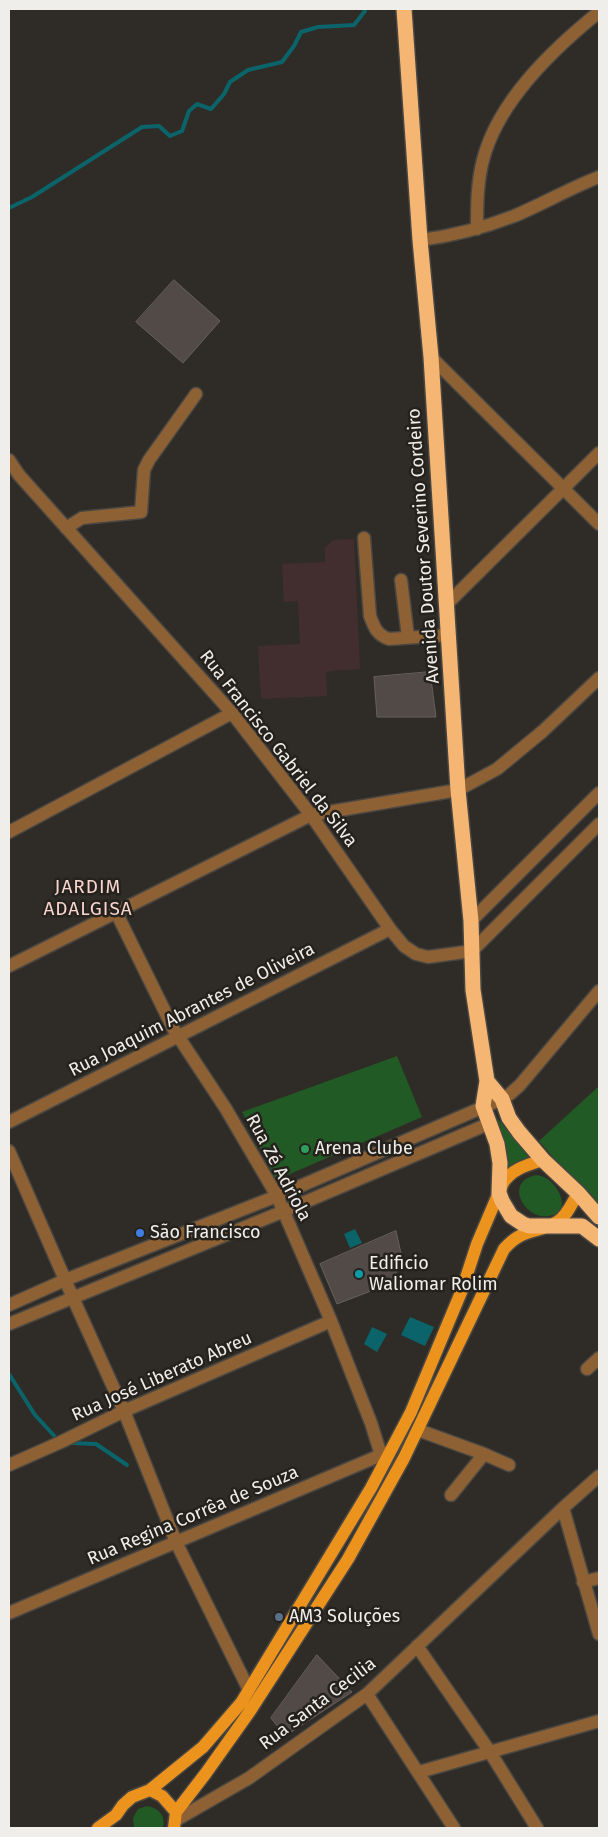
<!DOCTYPE html>
<meta charset="utf-8">
<style>
body{margin:0}
#map{position:relative;width:608px;height:1837px;overflow:hidden;background:#2f2c27;font-family:"Fira Sans",sans-serif}
canvas{display:block}
.frame{position:absolute;inset:0;border:10px solid #f0eeeb;pointer-events:none}
</style>
<div id="map">
<canvas width="608" height="1837"></canvas>
<div class="frame"></div>
</div>
<script>
const c = document.querySelector('canvas').getContext('2d');
c.lineJoin = 'round';
function fill(path, color) { c.fillStyle = color; c.fill(path, 'evenodd'); }
function stroke(path, color, width, dash) { c.strokeStyle = color; c.lineWidth = width; c.lineCap = dash ? 'butt' : 'round'; c.setLineDash(dash || []); c.stroke(path); }
function drawText(font, color, halo, rows, align = 'center') {
  c.font = font + ' "Fira Sans",sans-serif'; c.lineWidth = 5; c.setLineDash([]); c.textBaseline = 'middle'; c.strokeStyle = halo; c.fillStyle = color; for (const [text, x, y, turn = 0] of rows) {
    c.save(); c.translate(x, y); c.rotate((+turn || 0) * Math.PI / 180); c.textAlign = isNaN(turn) ? turn : align; if (halo) c.strokeText(text, 0, 0); c.fillText(text, 0, 0); c.restore();
  }
}
const medical = new Path2D(`
 M354,539L360,669L330,671L326,673L327,696L261,699L258,646L300,644L298,601L284,602L282,564L325,562V548L333,540Z`);
const green = new Path2D(`
 M397,1056L422,1117L276,1180L242,1112Z
 M599,1086V1210L539,1141Z
 M497,1118L529,1157L508,1168Z
 M537,1175C543,1176 547,1178 551,1182C559,1189 569,1208 555,1214C528,1227 500,1181 537,1175Z
 M147,1806C159,1808 166,1816 163,1828H134L133,1818L138,1809Z`);
const water = new Path2D(`
 M355,1229L362,1243L350,1248L344,1234Z
 M410,1317L434,1327L425,1346L401,1335Z
 M372,1327L387,1334L377,1352L364,1344Z`);
const stream = new Path2D(`
 M9,208L32,197L142,127L159,126L170,136L182,131L189,111L197,104L211,109L224,94L230,82L248,70L282,62L294,46L301,32L318,27L354,25L365,11L364,9
 M9,1374L35,1415L59,1441
 M71,1443L96,1444L127,1465`);
const building = new Path2D(`
 M174,280L220,321L183,363L136,322Z
 M430,672L436,717H377L374,677Z
 M396,1231L403,1262L389,1284L337,1304L320,1264Z
 M317,1655L352,1692L285,1736L271,1718Z`);
const minor = new Path2D(`
 M477,229C477,206 477,183 483,160C498,101 553,49 599,12
 M420,240C453,236 483,228 514,216C543,204 570,188 599,177
 M431,357L599,524
 M9,460L19,475L232,713L311,815L390,929L404,946L416,954L428,957L472,951L599,824
 M66,528L82,518L141,512L144,470L149,460L196,394
 M364,538L370,616C374,627 377,635 389,639L448,635
 M401,580L408,637
 M446,605L599,453
 M9,832L232,713
 M116,912L174,1030L226,1109L277,1196L331,1321L371,1423L381,1455
 M471,921L599,793
 M9,966L311,815L458,790L497,769L543,731L599,678
 M9,1122L390,929
 M9,1151L73,1298L124,1411L176,1542L249,1690
 M9,1305L65,1280L282,1194L502,1099L510,1094L520,1085L599,991
 M9,1324L284,1211L488,1124
 M587,1369L599,1358
 M418,1430L484,1454L509,1465
 M9,1465L61,1442L124,1411L331,1321
 M451,1495L484,1454
 M563,1508L599,1634
 M583,1582L599,1578
 M9,1613L388,1452
 M417,1646L490,1752L537,1828
 M367,1694L454,1828
 M419,1772L599,1721
 M176,1820L249,1778L367,1694L563,1508L599,1476`);
const major = new Path2D(`
 M150,1790L162,1796L176,1812
 M98,1828L116,1815L123,1805L132,1797L150,1790L203,1747L241,1703L371,1488L411,1412L462,1290L477,1244L503,1183C512,1169 527,1165 543,1160
 M174,1828L176,1812L206,1773L250,1711L348,1559L404,1458L504,1249C523,1227 537,1234 557,1222C567,1216 572,1203 578,1193`);
const highway = new Path2D(`
 M404,9L420,240L431,357L458,790L471,921L473,990L487,1081L483,1106L497,1144L500,1163L499,1193L502,1201L511,1216L523,1224L529,1226H582L599,1239
 M487,1081L502,1099L509,1118L519,1132L543,1160L578,1193L599,1217`);
const markers = [
 [305,1149,5,"#2e9e5b"],
 [140,1233,5,"#3f7fe0"],
 [359,1274,5,"#0f9aa8"],
 [279,1617,5,"#5c6f8a"]
];
const streetNames = [
 ["Avenida Doutor Severino Cordeiro",424,546,-94],
 ["Rua Francisco Gabriel da Silva",278,749,52],
 ["Rua Joaquim Abrantes de Oliveira",192,1010,-27],
 ["Rua Zé Adriola",278,1168,62],
 ["Rua José Liberato Abreu",162,1377,-24],
 ["Rua Regina Corrêa de Souza",193,1516,-23],
 ["Rua Santa Cecilia",318,1704,-37]
];
const poiNames = [
 ["Arena Clube",315,1149],
 ["São Francisco",150,1233],
 ["Edificio",369,1264],
 ["Waliomar Rolim",369,1285],
 ["AM3 Soluções",289,1617]
];
const neighbourhoodNames = [
 ["JARDIM",88,888],
 ["ADALGISA",88,910]
];
fill(medical, '#422e2e');
fill(green, '#215a24');
fill(water, '#0a646a');
stroke(stream, '#0a646a', 4);
fill(building, '#514a47');
stroke(building, '#67615d', 1);
stroke(minor, '#4a4742', 15);
stroke(major, '#4a4742', 15);
stroke(highway, '#4a4742', 18);
stroke(minor, '#8d6134', 12);
stroke(major, '#ec931d', 12);
stroke(highway, '#f5b573', 15);
for (const [x, y, r, color] of markers) { const dot = new Path2D(); dot.arc(x, y, r, 0, 2 * Math.PI); c.fillStyle = color; c.fill(dot); stroke(dot, '#25221d', 2); }
drawText('18px', '#f0eeeb', '#25221d', streetNames);
drawText('18px', '#f0eeeb', '#25221d', poiNames, 'left');
c.letterSpacing = '1px';
drawText('19px', '#f7d4ce', '#25221d', neighbourhoodNames);
c.letterSpacing = '0px';
</script>
